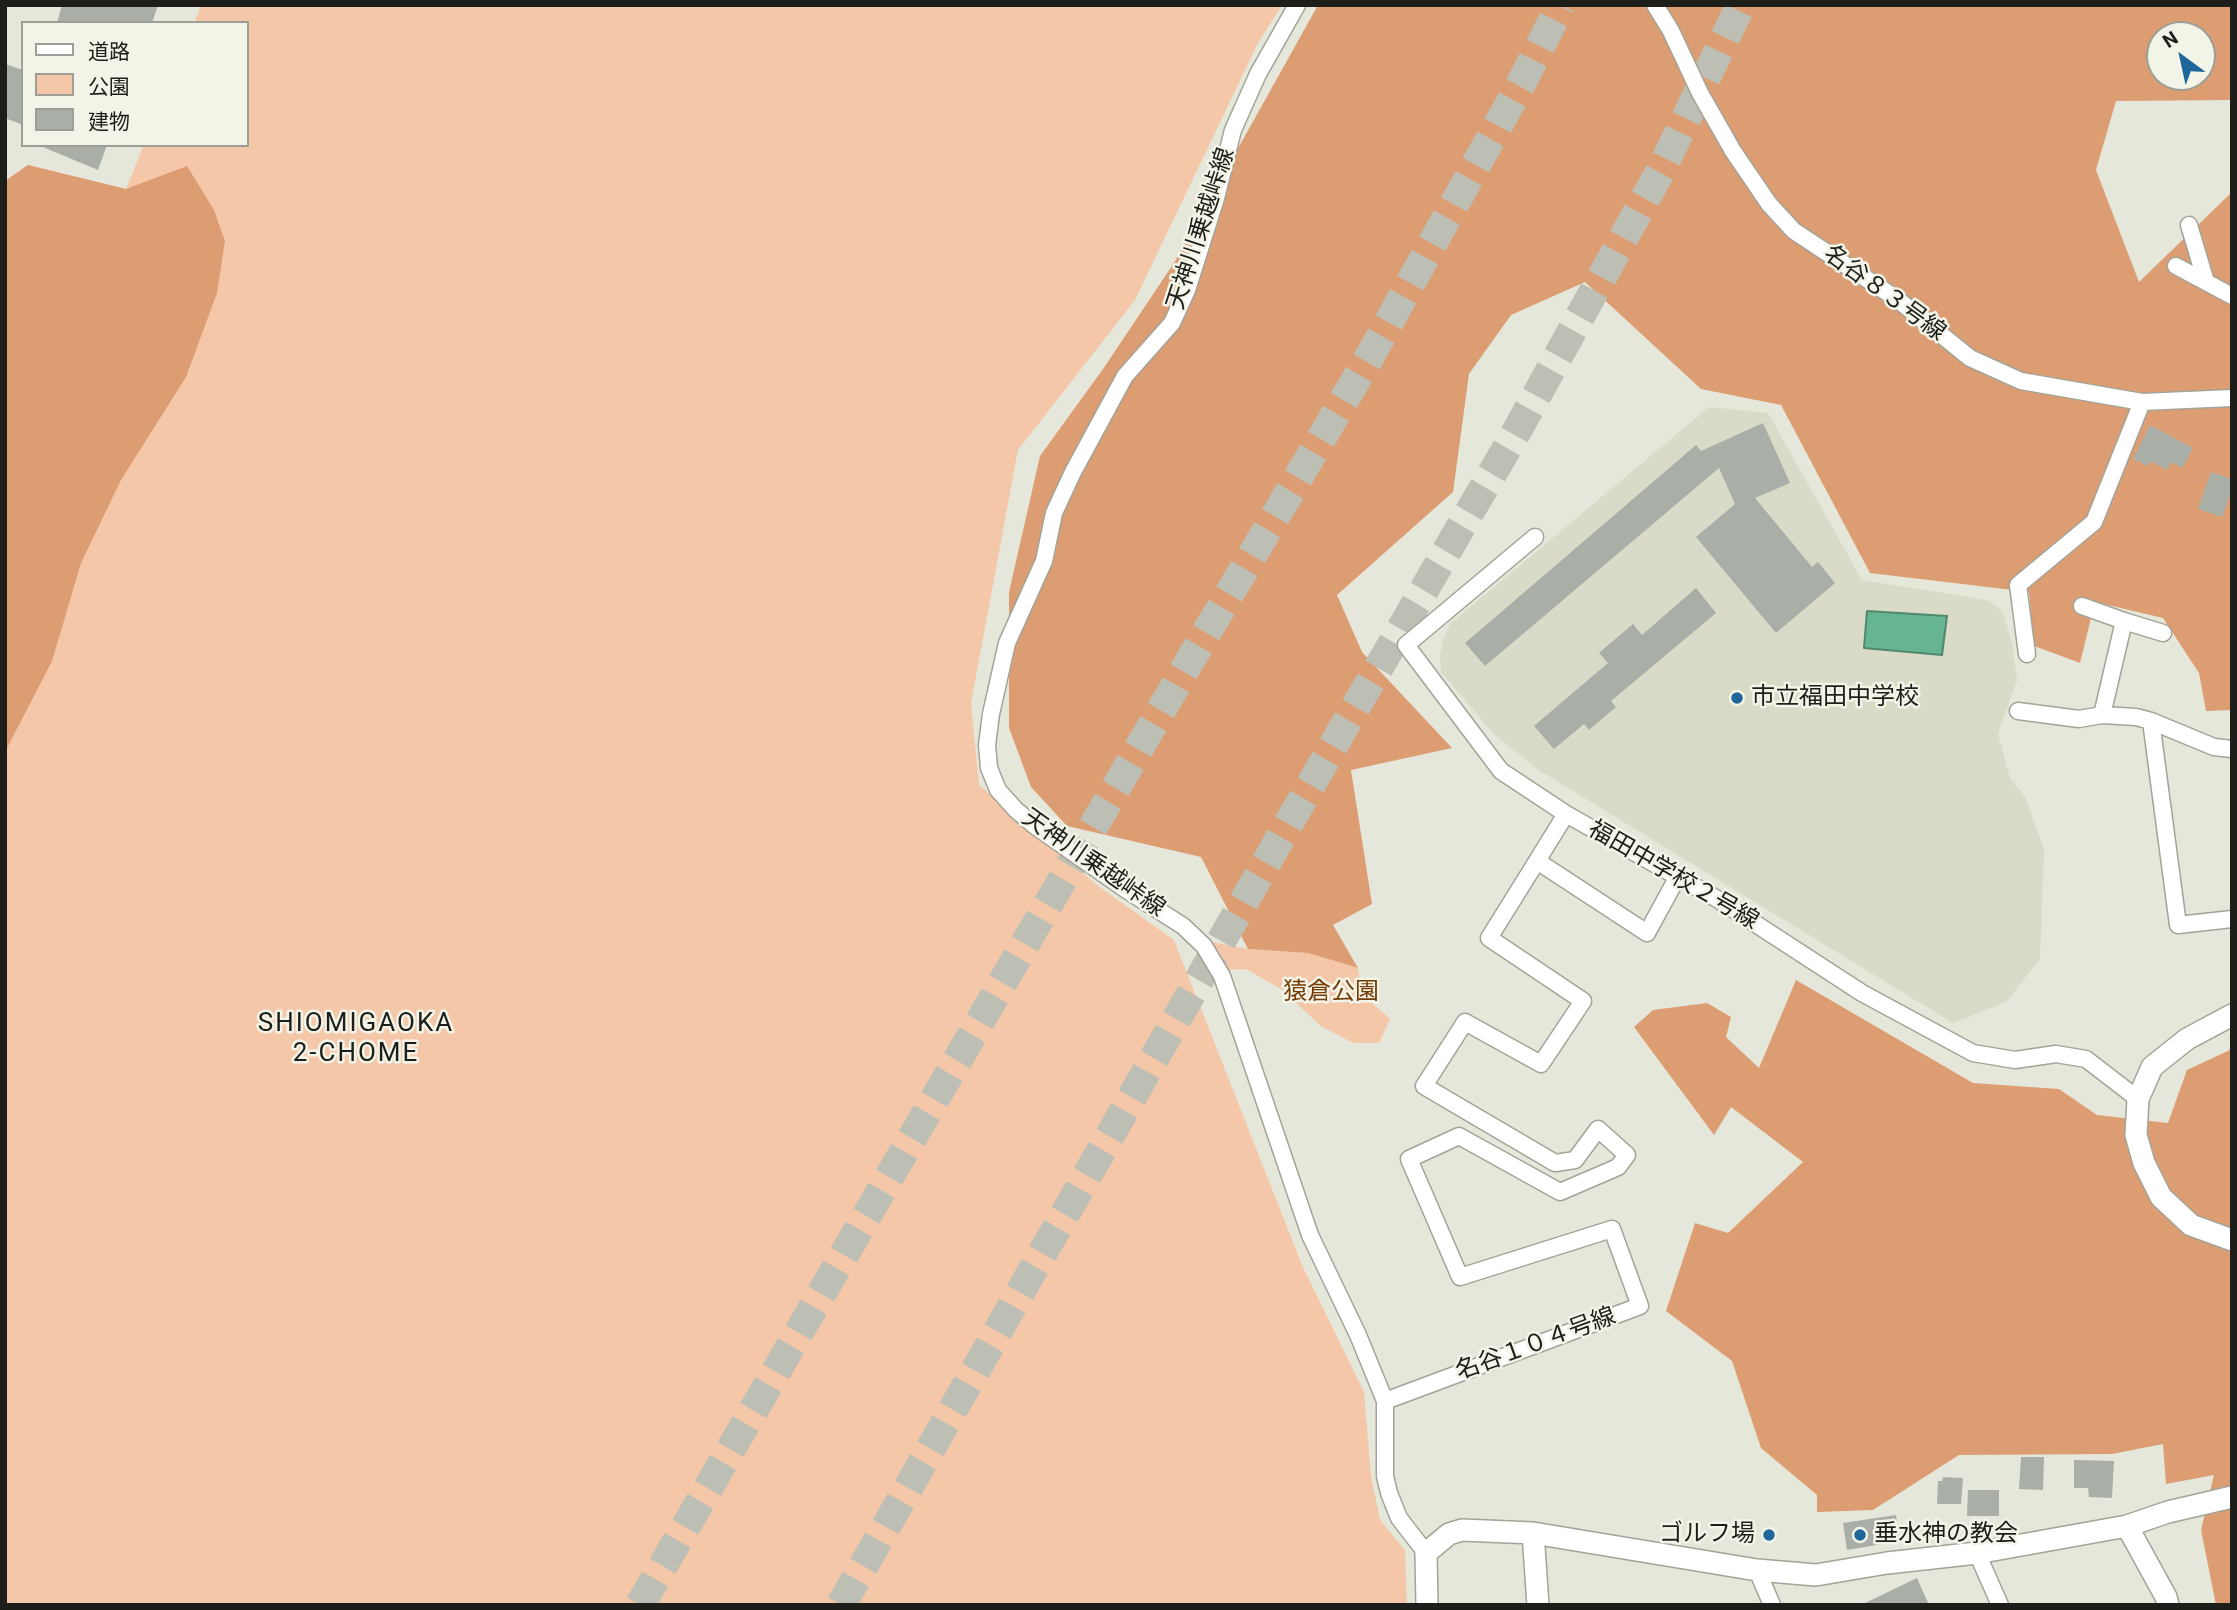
<!DOCTYPE html>
<html>
<head>
<meta charset="utf-8">
<style>
  body { margin:0 }
  #map { position:relative; width:2237px; height:1610px; overflow:hidden; background:#e6e7db; font-family:Roboto,"Noto Sans JP",sans-serif }
  canvas { display:block }
  .frame { position:absolute; inset:0; border:7px solid #1d1e19; pointer-events:none }
  .legend { position:absolute; left:21px; top:21px; width:228px; height:126px; box-sizing:border-box; background:#f3f4e8; border:2px solid #9d9e95; margin:0; padding:9px 12px; list-style:none; font-size:21px; color:#1d1e19 }
  .legend li { display:flex; align-items:center; gap:14px; height:35px }
  .legend b { width:35px; border:2px solid #9d9e95 }
  .north { position:absolute; left:2146px; top:21px; width:70px; height:70px; box-sizing:border-box; background:#f3f4e8; border:2px solid #9d9e95; border-radius:50%; rotate:327deg; font-size:19px; font-weight:700; line-height:28px; text-align:center; color:#1d1e19 }
  .north::after { content:''; display:block; margin:auto; width:24px; height:32px; background:#1f669a; clip-path:polygon(50% 0,100% 100%,50% 72%,0 100%) }
</style>
</head>
<body>
<div id="map">
<canvas width="2237" height="1610"></canvas>
<div class="frame"></div>
<ul class="legend">
<li><b style="height:9px;background:#fff"></b>道路</li>
<li><b style="height:19px;background:#f5c7a9"></b>公園</li>
<li><b style="height:19px;background:#a9afa6"></b>建物</li>
</ul>
<div class="north">N</div>
</div>
<script>
const context = document.querySelector('canvas').getContext('2d');
context.lineJoin = 'round';
function fillPath(path, color) {
  context.fillStyle = color;
  context.fill(path, 'evenodd');
}
function poly(rows) {
  const path = new Path2D();
  for (const r of rows) {
    path.moveTo(r[0], r[1]);
    for (let i = 2; i < r.length; i += 2) path.lineTo(r[i], r[i + 1]);
  }
  return path;
}
function trace(path, color, width, dash) {
  context.strokeStyle = color;
  context.lineWidth = width;
  context.lineCap = dash ? 'butt' : 'round';
  context.setLineDash(dash || []);
  context.stroke(path);
}
function drawText(font, color, halo, rows, align = 'center') {
  context.font = font + ' Roboto,"Noto Sans JP",sans-serif';
  context.lineWidth = 5;
  context.setLineDash([]);
  context.textBaseline = 'middle';
  context.strokeStyle = halo;
  context.fillStyle = color;
  for (const [text, x, y, turn = 0] of rows) {
    context.save();
    context.translate(x, y);
    context.rotate((+turn || 0) * Math.PI / 180);
    context.textAlign = isNaN(turn) ? turn : align;
    if (halo) context.strokeText(text, 0, 0);
    context.fillText(text, 0, 0);
    context.restore();
  }
}
const built = poly([
  [1709,407,1768,413,1862,580,1987,600,2003,612,2012,643,2017,680,1998,734,2010,778,2025,797,2044,849,2040,959,2006,1002,1953,1023,1537,769,1494,734,1441,672,1440,656,1443,640,1450,624]
]);
const green = poly([
  [201,5,1282,5,1257,45,1135,300,1018,450,971,703,979,785,1097,885,1174,940,1302,1265,1364,1392,1371,1476,1380,1520,1405,1550,1407,1605,5,1605,5,181,28,165,126,189,144,145,247,145,247,23,194,23],
  [1207,941,1248,949,1308,953,1358,968,1363,995,1390,1019,1379,1043,1353,1043,1321,1026,1281,989,1246,969,1224,970]
]);
const forest = poly([
  [1318,5,2232,5,2232,100,2116,101,2096,170,2139,282,2232,192,2232,710,2206,711,2199,673,2163,618,2095,602,2080,663,2034,646,2029,592,1870,573,1781,405,1701,389,1585,282,1511,315,1469,374,1453,492,1337,595,1362,652,1452,748,1351,770,1372,904,1333,925,1358,968,1308,953,1248,949,1201,857,1067,826,1031,787,1009,728,1009,592,1040,456,1103,369,1174,263],
  [2160,35,2202,35,2202,77,2160,77],
  [28,165,126,189,187,166,214,210,225,241,217,293,186,377,121,480,81,563,52,661,5,752,5,181],
  [1796,980,1973,1083,2059,1089,2097,1115,2168,1123,2187,1070,2232,1049,2232,1605,2216,1605,2201,1530,2214,1475,2166,1484,2163,1444,2112,1454,1959,1455,1873,1510,1817,1512,1817,1495,1761,1448,1732,1361,1666,1311,1695,1223,1728,1233,1803,1162,1731,1107,1714,1135,1634,1027,1653,1010,1707,1003,1731,1017,1726,1037,1759,1068]
]);
const water = poly([
  [1867,611,1947,616,1942,655,1864,648,1867,611]
]);
const building = poly([
  [62,5,158,5,152,23,57,23],
  [5,64,23,70,23,125,5,118],
  [38,145,107,145,98,170],
  [1763,423,1790,483,1755,498,1812,567,1818,562,1835,583,1776,633,1696,537,1735,504,1719,468,1485,666,1465,643,1696,445,1701,451],
  [2150,425,2193,448,2182,468,2171,462,2167,470,2150,461,2148,466,2133,459],
  [2211,472,2232,479,2232,491,2222,517,2198,509],
  [1696,588,1716,613,1611,701,1616,707,1589,730,1584,724,1554,749,1534,726,1608,663,1599,653,1633,624,1642,635],
  [2021,1457,2044,1457,2043,1490,2019,1489],
  [2074,1460,2114,1461,2112,1498,2089,1497,2088,1488,2074,1488],
  [1943,1477,1963,1478,1961,1504,1937,1504,1938,1481,1942,1481],
  [1968,1490,1999,1490,1999,1516,1967,1516],
  [1896,1515,1899,1538,1888,1540,1889,1543,1847,1550,1843,1523],
  [1917,1578,1929,1605,1861,1605]
]);
const motorwayTunnel = poly([
  [640,1605,1195,652,1370,356,1522,82,1561,5],
  [841,1605,1345,725,1514,436,1661,170,1741,5]
]);
const minor = poly([
  [1297,5,1258,74,1233,130,1216,198,1187,290,1172,323,1125,376,1073,472,1054,513,1044,561,1007,643,991,714,987,745,989,768,998,790,1016,810,1035,826,1125,889,1183,926,1204,946,1222,976,1310,1235,1358,1335,1385,1401,1385,1476,1389,1493,1399,1518,1426,1553],
  [1655,5,1671,31,1700,93,1733,151,1769,204,1794,231,1897,299,1970,358,2021,381,2142,402,2232,398],
  [2189,225,2206,282],
  [2176,266,2232,296],
  [1535,537,1406,645,1501,771,1566,814,1719,900,1862,993,1973,1053,2015,1060,2056,1054,2086,1059,2138,1099],
  [2082,606,2124,621],
  [2027,654,2018,585,2094,522,2142,402],
  [2018,711,2079,719,2102,715,2136,717,2151,721,2214,747,2232,749],
  [2102,715,2124,621,2163,633],
  [2151,721,2178,925,2232,919],
  [1566,814,1537,861,1647,933,1677,878],
  [1385,1401,1640,1306,1612,1229,1460,1277,1409,1159,1459,1136,1560,1192,1618,1167,1627,1155,1598,1129,1575,1160,1555,1163,1424,1086,1465,1022,1541,1064,1583,1001,1489,938,1537,861],
  [1977,1553,2000,1605],
  [1757,1570,1772,1605]
]);
const tertiary = poly([
  [2232,1015,2187,1039,2152,1067,2138,1099,2136,1135,2144,1163,2161,1197,2191,1225,2232,1240],
  [2127,1526,2166,1597,2168,1605],
  [1533,1533,1538,1605],
  [1427,1605,1426,1553,1449,1534,1462,1530,1533,1533,1757,1570,1816,1575,1887,1563,1977,1553,2127,1526,2168,1512,2232,1497]
]);
const markers = [
  [1737,698,7,"#1f669a"],
  [1769,1535,7,"#1f669a"],
  [1860,1535,7,"#1f669a"]
];
const streetNames = [
  ["天神川乗越峠線",1202,229,-72],
  ["名谷８３号線",1884,294,36],
  ["天神川乗越峠線",1093,864,35],
  ["福田中学校２号線",1673,876,30],
  ["名谷１０４号線",1536,1345,-20]
];
const poiNames = [
  ["市立福田中学校",1751,698],
  ["ゴルフ場",1755,1535,"right"],
  ["垂水神の教会",1874,1535]
];
const parkNames = [
  ["猿倉公園",1331,993]
];
const neighbourhoodNames = [
  ["SHIOMIGAOKA",356,1024],
  ["2-CHOME",356,1054]
];
fillPath(built, '#d9dac7');
fillPath(green, '#f5c7a9');
fillPath(forest, '#dd9d73');
fillPath(water, '#66b591');
trace(water, '#50886d', 2);
fillPath(building, '#a9afa6');
trace(motorwayTunnel, '#bebfb4', 30, [30, 15]);
trace(minor, '#a3a398', 19);
trace(tertiary, '#a3a398', 24);
trace(minor, '#fff', 16);
trace(tertiary, '#fff', 21);
for (const [x, y, r, color] of markers) {
  const dot = new Path2D();
  dot.arc(x, y, r, 0, 2 * Math.PI);
  context.fillStyle = color;
  context.fill(dot);
  trace(dot, '#f3f4e8', 2.5);
}
drawText('24px', '#1d1e19', '#f3f4e8', streetNames);
drawText('24px', '#1d1e19', '#f3f4e8', poiNames, 'left');
drawText('24px', '#753b07', '#f3f4e8', parkNames);
context.letterSpacing = '2px';
drawText('26px', '#1d1e19', '#f3f4e8', neighbourhoodNames);
context.letterSpacing = '0px';
</script>
</body>
</html>
